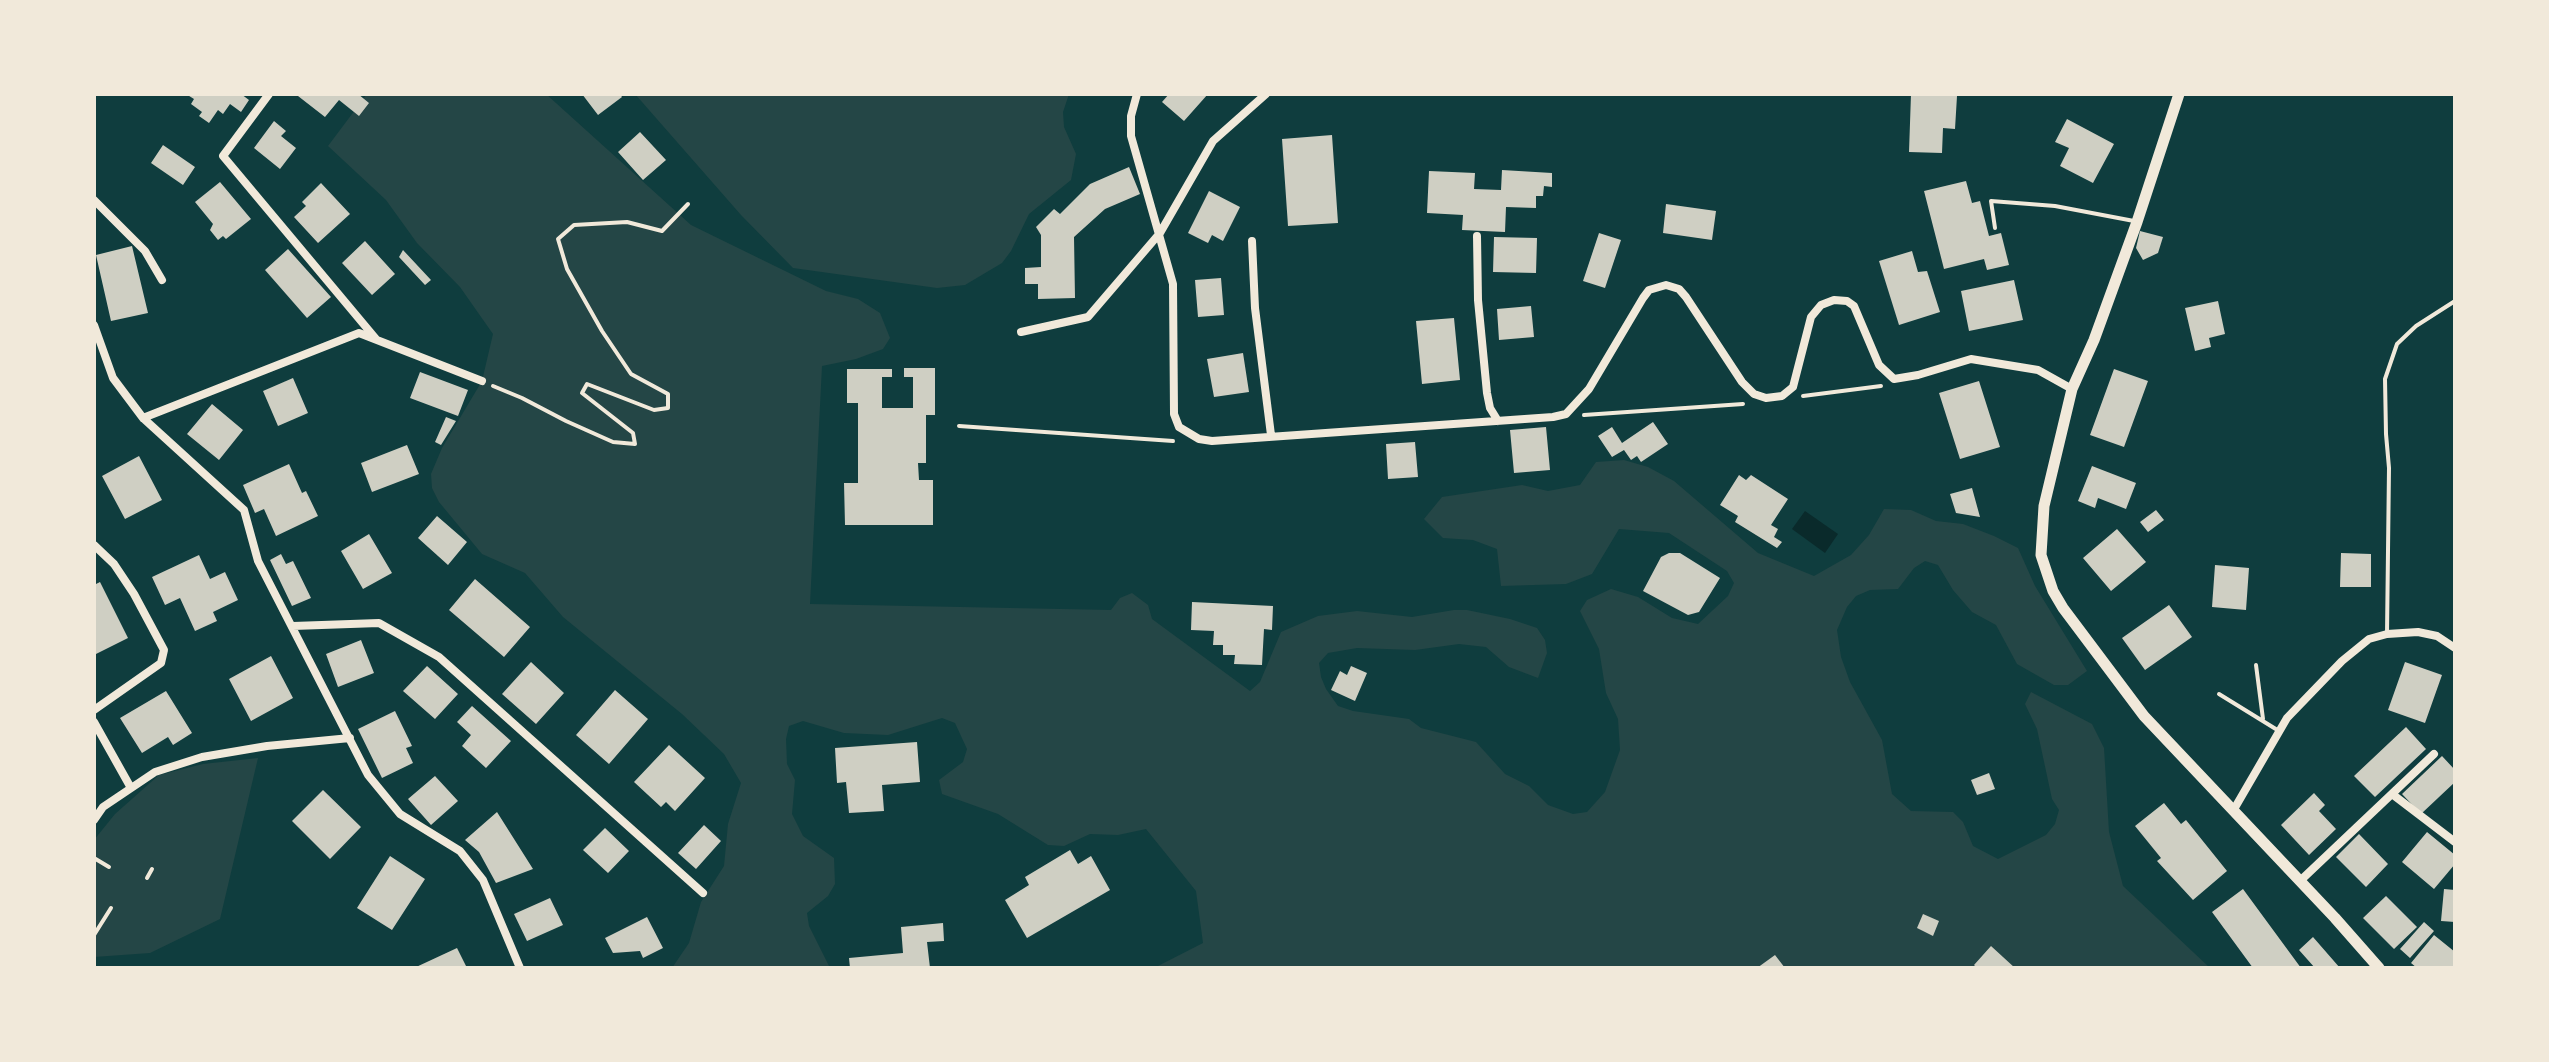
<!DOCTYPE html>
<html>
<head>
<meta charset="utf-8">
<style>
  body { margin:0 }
  #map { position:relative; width:2549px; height:1062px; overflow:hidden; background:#0f3d3e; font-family:Helvetica,sans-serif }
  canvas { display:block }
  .frame { position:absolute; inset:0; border:96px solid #f1e9da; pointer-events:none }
</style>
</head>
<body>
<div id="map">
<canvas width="2549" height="1062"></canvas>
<div class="frame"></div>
</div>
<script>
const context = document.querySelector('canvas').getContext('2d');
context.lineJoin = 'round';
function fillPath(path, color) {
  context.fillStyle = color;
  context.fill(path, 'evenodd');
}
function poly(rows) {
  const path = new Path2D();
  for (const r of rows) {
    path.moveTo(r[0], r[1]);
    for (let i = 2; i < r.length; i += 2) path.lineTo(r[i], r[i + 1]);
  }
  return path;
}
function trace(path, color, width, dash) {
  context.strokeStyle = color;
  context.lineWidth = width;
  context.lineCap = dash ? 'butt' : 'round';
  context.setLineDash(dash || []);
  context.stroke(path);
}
const green = poly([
  [367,94,546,94,691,225,826,291,858,299,880,313,890,338,883,349,856,359,822,366,810,604,1111,610,1120,598,1132,593,1148,605,1152,619,1250,691,1260,682,1281,632,1318,616,1357,611,1412,617,1454,610,1467,610,1510,619,1537,628,1545,640,1547,653,1538,678,1509,667,1486,647,1459,644,1415,650,1357,648,1328,653,1319,663,1321,677,1326,689,1338,706,1353,711,1409,719,1421,728,1476,742,1505,774,1529,786,1548,805,1573,814,1587,812,1605,792,1620,750,1618,719,1606,693,1599,649,1580,611,1587,600,1611,589,1638,597,1672,618,1698,624,1728,596,1734,583,1727,571,1669,533,1619,529,1592,574,1566,584,1501,586,1497,549,1473,540,1443,538,1424,519,1442,497,1522,485,1548,491,1580,485,1596,462,1624,460,1648,467,1674,481,1758,553,1814,576,1851,555,1869,535,1884,509,1911,510,1936,521,1963,524,1994,536,2018,548,2035,586,2087,671,2068,685,2054,685,2017,664,1996,625,1972,612,1953,590,1938,565,1925,561,1914,568,1898,589,1870,590,1856,596,1847,607,1837,630,1841,657,1850,682,1882,740,1892,794,1911,811,1953,812,1963,822,1973,846,1998,859,2046,835,2055,824,2059,810,2052,799,2037,729,2025,704,2031,692,2092,724,2104,748,2109,832,2123,886,2210,968,1154,968,1203,943,1196,891,1146,829,1118,835,1090,834,1064,846,1048,845,998,814,942,794,939,780,963,762,967,749,955,723,942,718,888,735,844,733,803,721,789,726,786,739,787,764,795,780,792,814,803,836,834,858,835,884,828,896,807,913,809,926,830,968,672,968,689,943,701,902,724,866,728,824,741,783,724,754,682,714,563,617,525,573,482,554,439,502,432,488,431,474,442,448,482,381,493,334,460,287,417,243,386,200,328,146],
  [635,94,1069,94,1063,112,1064,127,1076,154,1071,180,1029,214,1011,251,1002,263,965,285,937,288,793,268,741,215],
  [258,758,220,919,150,953,94,957,94,840,115,814,159,775,203,764]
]);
const water = poly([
  [1805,511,1838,534,1825,553,1792,529]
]);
const building = poly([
  [186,94,241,94,249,100,241,112,230,104,223,114,218,110,209,123,199,116,202,112,191,104,194,99],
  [300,94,358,94,369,103,359,116,339,100,325,117,298,96],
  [582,94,620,94,622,97,598,115],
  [1169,94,1208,94,1184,121,1162,102],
  [1911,94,1957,96,1955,129,1943,128,1942,153,1909,152],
  [2067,119,2114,144,2093,183,2060,166,2069,148,2055,142],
  [274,121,286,131,281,136,296,148,280,169,254,148],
  [640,132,666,160,643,180,618,152],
  [1332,135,1338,223,1288,226,1282,139],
  [163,145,195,167,183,185,151,163],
  [1129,167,1140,194,1105,209,1074,237,1075,298,1038,299,1038,284,1025,284,1025,268,1041,267,1041,235,1036,227,1054,209,1060,214,1090,184],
  [1502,170,1552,173,1552,187,1544,186,1543,196,1536,196,1536,208,1506,207,1505,232,1462,230,1463,215,1427,213,1429,171,1475,173,1474,189,1501,190],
  [1966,181,1972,203,1980,201,1989,236,2001,233,2009,265,1987,270,1984,259,1944,269,1924,191],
  [220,182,251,219,226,239,223,236,218,240,210,230,213,224,195,202],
  [321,183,350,214,318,243,294,217,306,206,302,202],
  [1209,191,1240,207,1223,241,1212,235,1208,243,1188,233],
  [1666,204,1716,211,1712,240,1663,233],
  [2140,231,2163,237,2158,253,2143,260,2136,248],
  [1599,233,1621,240,1605,288,1583,281],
  [1494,237,1537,238,1536,273,1493,272],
  [365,241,395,274,372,295,342,263],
  [132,246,148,313,111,321,96,255],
  [288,249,331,297,307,318,265,270],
  [403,250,431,280,425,285,399,257],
  [1912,251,1918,272,1927,271,1940,312,1899,325,1879,261],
  [1221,278,1224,315,1198,317,1195,280],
  [2014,280,2023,320,1969,331,1961,291],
  [2218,301,2225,334,2209,338,2211,347,2195,351,2185,308],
  [1531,306,1534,337,1499,340,1497,309],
  [1454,318,1460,380,1422,384,1416,321],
  [1243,353,1249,392,1214,397,1207,359],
  [904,368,935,368,935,415,926,415,926,463,918,463,919,480,933,480,933,525,845,525,844,483,858,483,858,403,847,403,847,369,892,369,892,377,882,377,882,408,913,408,913,377,904,377],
  [2114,369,2148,381,2124,447,2090,435],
  [420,372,468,390,458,416,410,398],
  [293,378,308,413,278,426,263,391],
  [1979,381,2000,447,1960,459,1939,393],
  [212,404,243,430,219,460,187,434],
  [446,417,456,421,441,445,435,442],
  [1653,422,1668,444,1641,462,1637,456,1631,460,1624,450,1612,457,1598,436,1612,427,1622,443],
  [1546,427,1550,470,1514,473,1510,430],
  [1415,442,1418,477,1388,479,1386,444],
  [407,445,419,474,372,492,361,463],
  [139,456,162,500,125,519,102,476],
  [289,464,302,493,306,491,318,516,276,536,264,509,255,513,243,485],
  [2092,466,2136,483,2126,509,2098,498,2095,508,2078,501],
  [1739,475,1746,480,1751,475,1788,499,1771,525,1778,529,1774,537,1782,542,1777,548,1735,522,1738,516,1720,505],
  [1972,488,1980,517,1956,513,1950,494],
  [2156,510,2164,520,2148,532,2140,522],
  [437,516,467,542,448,565,418,538],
  [2117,529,2146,562,2111,591,2083,558],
  [369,534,392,573,363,589,341,551],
  [1669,553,1680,553,1720,578,1699,612,1688,615,1643,591,1661,557],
  [2341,553,2371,554,2371,587,2340,587],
  [281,554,286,564,293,561,311,598,292,606,270,560],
  [199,555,210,579,225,572,238,600,213,612,217,621,195,631,180,598,165,605,152,577],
  [2215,565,2249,568,2246,610,2212,607],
  [475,579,530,627,504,657,449,610],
  [100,582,128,638,94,655,94,585],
  [1192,602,1273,606,1272,630,1264,629,1262,665,1234,664,1235,655,1223,655,1223,645,1213,645,1214,631,1191,630],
  [2169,605,2192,637,2145,670,2122,638],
  [361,640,374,673,338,687,326,654],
  [271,656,293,698,251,721,229,679],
  [531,662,564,693,536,724,502,694],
  [2405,662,2442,675,2425,723,2388,710],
  [427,666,458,694,435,719,403,691],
  [1351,666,1367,673,1355,701,1331,690,1340,671,1347,675],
  [615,690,648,719,609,764,576,735],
  [166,691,192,733,173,745,168,737,142,753,120,718],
  [472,706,511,741,486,768,462,746,471,735,457,722],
  [395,711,412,746,406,748,413,763,382,778,358,729],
  [2406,727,2426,749,2375,797,2354,776],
  [917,742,920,782,882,785,884,811,849,813,846,782,837,783,835,748],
  [669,745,705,778,675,811,666,802,661,807,634,782],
  [2442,756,2455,770,2455,782,2421,814,2402,794],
  [1989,773,1995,789,1977,795,1971,780],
  [435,776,458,801,431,825,408,799],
  [323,790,361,827,330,859,292,821],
  [2314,793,2325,805,2319,811,2336,829,2309,855,2281,825],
  [2164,803,2181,824,2186,820,2227,871,2193,900,2157,861,2161,858,2135,826],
  [497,812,533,869,496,883,479,852,465,840],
  [704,825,721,841,696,869,678,853],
  [605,828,629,851,608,873,583,850],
  [2427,832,2455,855,2455,864,2434,889,2402,862],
  [2359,834,2388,864,2366,887,2336,857],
  [1070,850,1078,864,1091,856,1110,890,1027,938,1005,900,1029,885,1025,877],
  [390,856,425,879,392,930,357,908],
  [2243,889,2301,968,2253,968,2212,912],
  [2444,889,2455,890,2455,922,2441,921],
  [2386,896,2417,927,2394,949,2363,918],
  [550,898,563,925,527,941,514,914],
  [1923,914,1939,921,1933,936,1917,928],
  [647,917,663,948,643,958,640,951,613,953,605,938],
  [2424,922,2434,931,2410,958,2400,949],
  [943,923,944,941,927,942,930,968,850,968,849,958,903,953,901,927],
  [2434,935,2455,952,2455,968,2417,968,2411,963],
  [2313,937,2340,968,2315,968,2299,950],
  [1991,946,2015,968,1977,968,1974,965],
  [457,948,467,968,414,968],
  [1775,955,1785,968,1757,968]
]);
const path = poly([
  [493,386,522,398,566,421,613,442,635,444,633,433,582,393,587,384,654,410,668,408,668,394,631,374,602,331,567,269,558,239,574,225,627,222,662,231,688,204],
  [1803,396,1881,386],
  [1584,415,1743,404],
  [959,426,1173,441],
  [94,858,109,867],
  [147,878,152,869],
  [94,935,111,908]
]);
const service = poly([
  [1995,228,1991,201,2055,206,2134,221],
  [2387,634,2389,468,2386,434,2385,379,2397,344,2416,326,2455,301],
  [2256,665,2263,719],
  [2219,694,2279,731]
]);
const minor = poly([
  [269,94,223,156,376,339],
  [1137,94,1131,116,1131,136,1173,284,1174,414,1179,427,1199,439,1212,441,1553,417,1566,414,1589,389,1643,298,1649,290,1666,285,1679,289,1686,297,1742,382,1754,394,1766,398,1782,396,1793,387,1811,317,1821,305,1834,300,1847,301,1854,306,1879,365,1894,379,1918,375,1971,359,2038,370,2072,389],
  [94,200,145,251,162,280],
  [1477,236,1478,300,1487,393,1490,408,1498,421],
  [1252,241,1255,308,1271,435],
  [94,325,113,378,143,418,244,510,258,561,368,775,400,814,460,851,483,880,520,968],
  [1021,332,1088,317,1160,233,1213,141,1266,94],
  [143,418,359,333,482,381],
  [94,545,114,564,134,594,164,650,161,663,94,710],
  [293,626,379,623,439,657,703,893],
  [94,722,131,788],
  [2392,794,2455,842],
  [2233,811,2287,718,2342,661,2369,639,2387,634,2418,632,2437,636,2455,648],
  [94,820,103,807,155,772,202,757,267,746,350,738],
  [2300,881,2434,754]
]);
const tertiary = poly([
  [2179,94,2137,222,2094,340,2072,389,2044,506,2041,555,2053,591,2063,608,2144,716,2335,918,2379,968]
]);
fillPath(green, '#244646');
fillPath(water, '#0a2a2b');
fillPath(building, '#cfcfc3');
trace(path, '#f1e9da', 4);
trace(service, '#f1e9da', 4);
trace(minor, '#f1e9da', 8);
trace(tertiary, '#f1e9da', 11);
</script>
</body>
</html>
